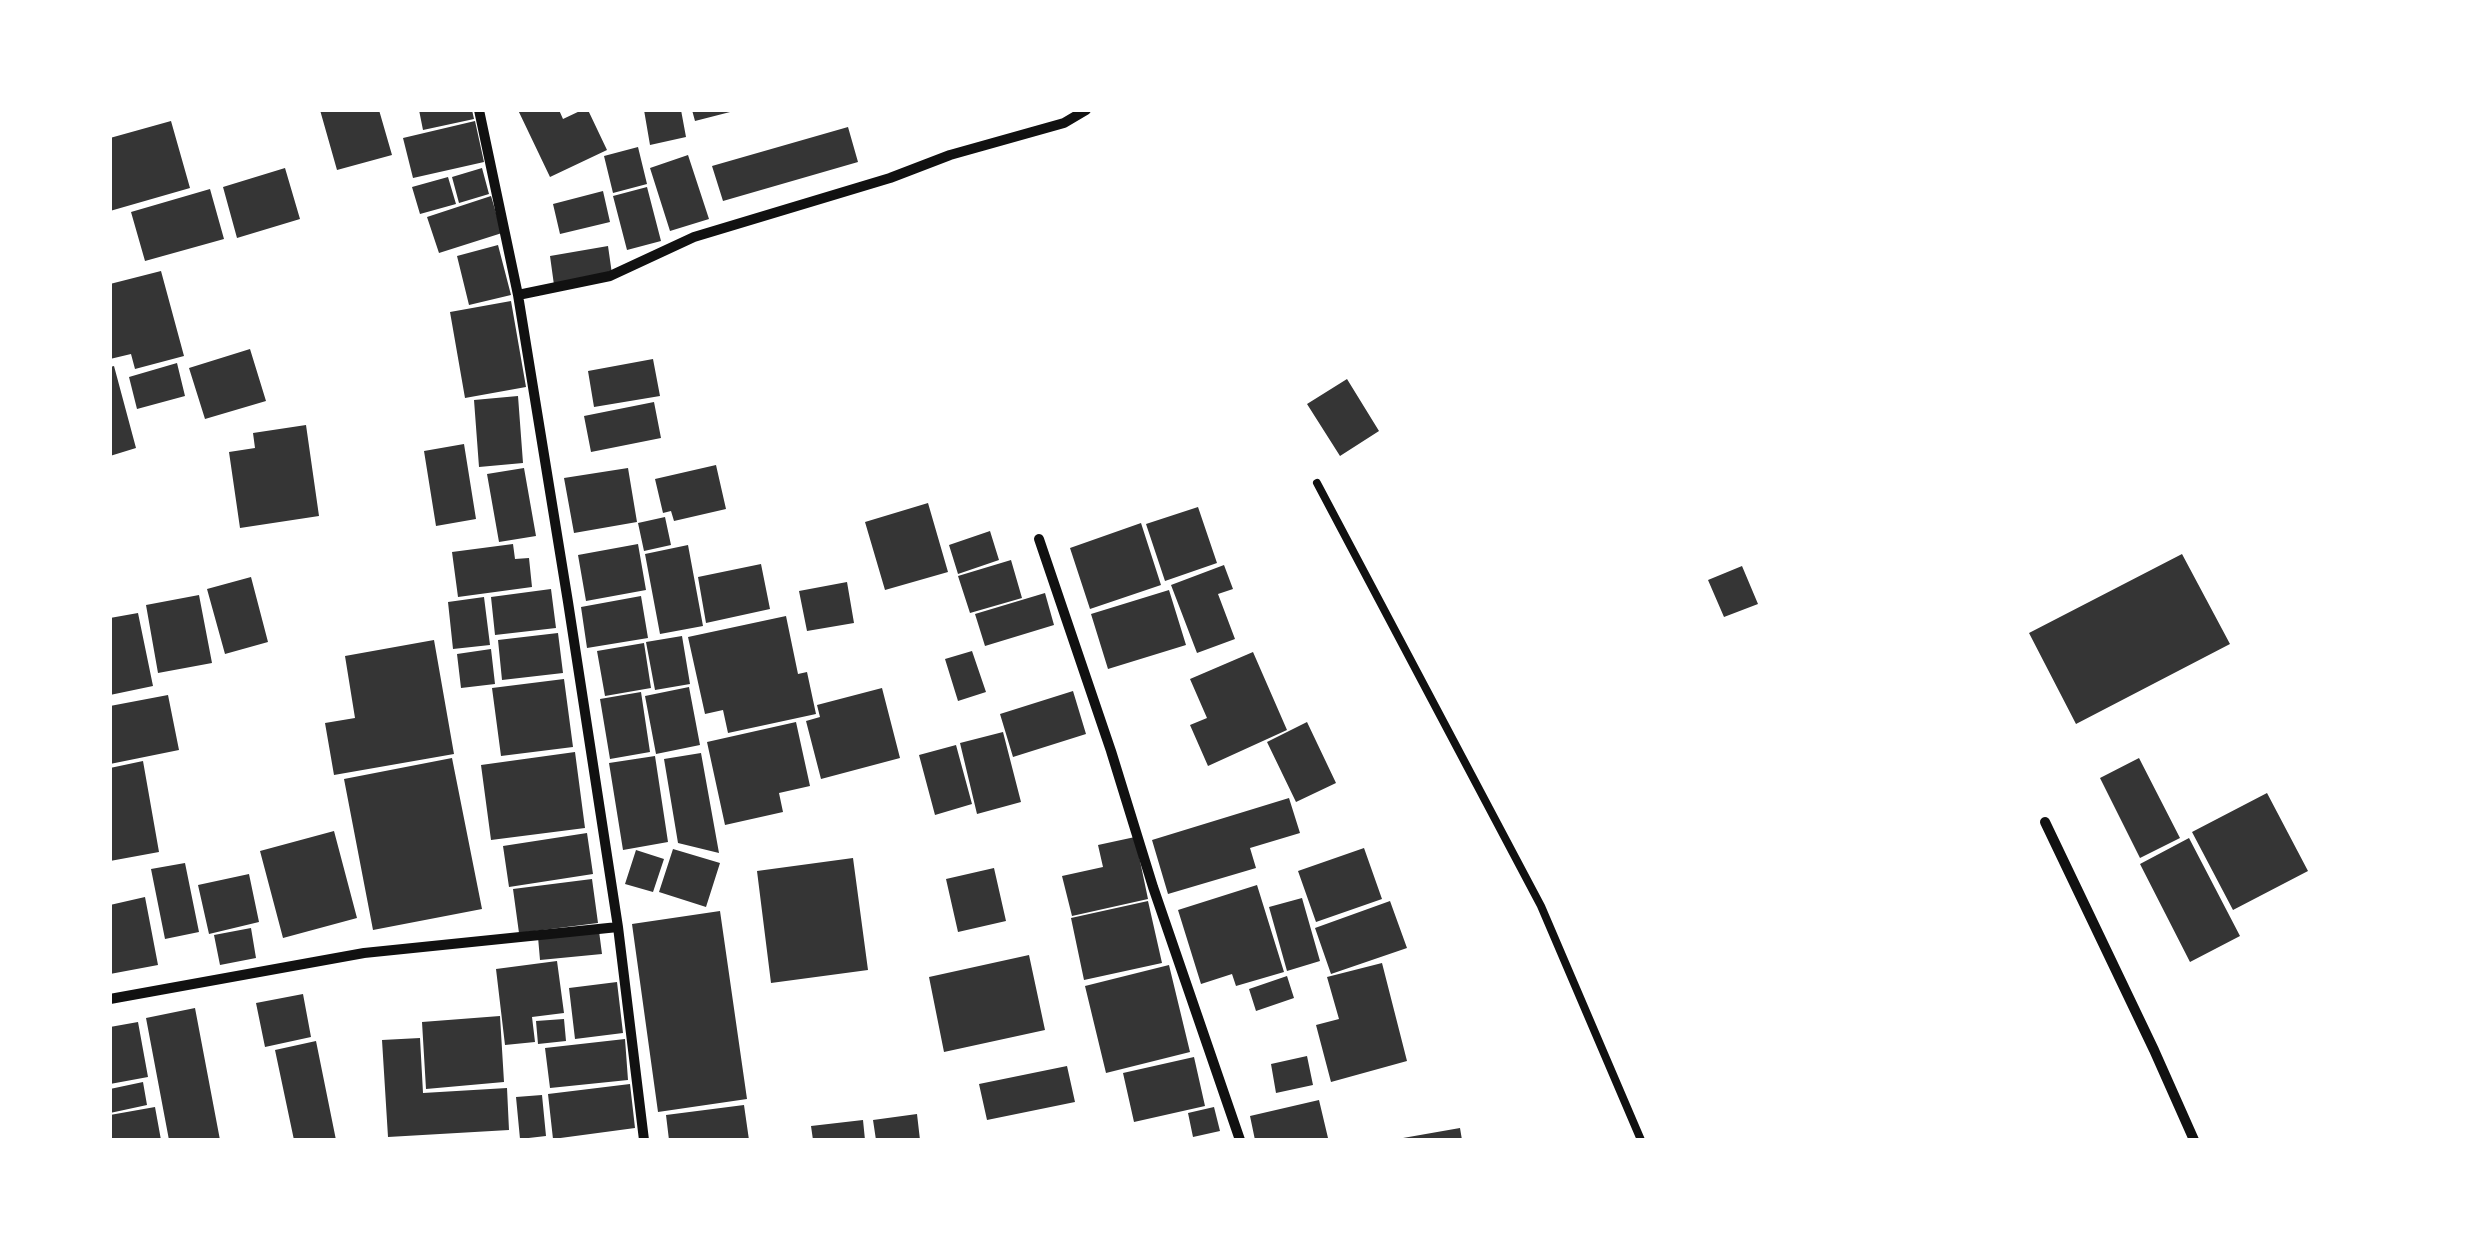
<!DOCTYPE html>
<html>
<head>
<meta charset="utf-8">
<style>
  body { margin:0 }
  #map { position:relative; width:2482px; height:1250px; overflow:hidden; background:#fff; font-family:Roboto,sans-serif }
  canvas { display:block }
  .frame { position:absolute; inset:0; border:112px solid #fff; pointer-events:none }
</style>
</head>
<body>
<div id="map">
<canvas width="2482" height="1250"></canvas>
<div class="frame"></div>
</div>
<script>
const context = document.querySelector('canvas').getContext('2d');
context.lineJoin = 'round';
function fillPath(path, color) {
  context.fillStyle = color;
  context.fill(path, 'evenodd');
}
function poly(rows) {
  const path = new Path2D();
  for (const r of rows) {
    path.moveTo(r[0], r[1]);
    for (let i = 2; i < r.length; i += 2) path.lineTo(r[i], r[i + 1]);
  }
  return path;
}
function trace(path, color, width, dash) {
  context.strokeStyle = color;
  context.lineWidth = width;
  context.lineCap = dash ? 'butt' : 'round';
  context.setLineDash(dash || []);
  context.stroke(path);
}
const building = poly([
  [320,110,379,110,392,155,337,170],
  [419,110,472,110,474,119,423,130],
  [518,110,559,110,563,119,582,110,588,110,607,150,550,177],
  [644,110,681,110,686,137,650,145],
  [692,110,734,110,734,111,695,121],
  [171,121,190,188,110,211,110,138],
  [475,121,484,162,413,178,403,138],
  [848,127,858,162,723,201,712,166],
  [638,147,647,184,613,193,604,156],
  [688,155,709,219,670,231,650,168],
  [285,168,300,219,237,238,223,187],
  [482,168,489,194,459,203,452,177],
  [448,177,456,204,420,214,412,187],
  [647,187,661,241,627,250,613,196],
  [210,189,224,239,145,261,131,212],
  [603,191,610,222,560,234,553,204],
  [491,196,502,233,439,253,427,217],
  [498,245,511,295,469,305,457,256],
  [608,246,612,274,554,285,550,256],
  [161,271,184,356,135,369,131,354,110,359,110,284],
  [511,301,526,387,465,398,450,312],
  [250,349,266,401,205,419,189,368],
  [653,359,660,396,594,407,588,371],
  [177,363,185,396,137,409,129,377],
  [114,366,136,448,110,456,110,367],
  [1347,379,1379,431,1340,456,1307,404],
  [518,396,523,463,479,467,474,400],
  [654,402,661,438,591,452,584,416],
  [306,425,319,516,240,528,229,452,255,448,253,433],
  [464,444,476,519,436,526,424,451],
  [716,465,726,509,674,521,671,511,663,513,655,479],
  [524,468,536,536,499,542,487,474],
  [628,468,637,522,574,533,564,478],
  [928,503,948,572,885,590,865,522],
  [1198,507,1217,563,1165,581,1146,524],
  [665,517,671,545,644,551,638,523],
  [1141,523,1161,585,1090,609,1070,548],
  [990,531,999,560,958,574,949,545],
  [513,544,515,559,529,558,532,587,458,597,452,552],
  [638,544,646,590,586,601,578,555],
  [688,545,703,626,660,634,645,554],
  [2182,554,2230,644,2076,724,2029,633],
  [1011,560,1022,598,970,613,958,576],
  [761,564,770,609,706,623,698,577],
  [1224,565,1233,589,1218,594,1235,639,1197,653,1171,585],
  [1742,566,1758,604,1724,617,1708,580],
  [251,577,268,642,225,654,207,589],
  [847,582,854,623,807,631,799,591],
  [551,589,556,628,495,635,491,597],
  [1169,590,1186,645,1108,669,1091,614],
  [1045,593,1054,625,985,646,975,614],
  [199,595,212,663,158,673,146,605],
  [641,596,648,638,587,648,581,607],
  [484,597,490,645,453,649,448,602],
  [138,613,153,686,110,695,110,618],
  [786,616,798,674,807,672,816,714,728,733,723,710,705,714,688,637],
  [558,633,563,673,502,680,498,640],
  [682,636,690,684,655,690,646,642],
  [434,640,454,754,334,775,325,723,355,718,345,656],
  [644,643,651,688,605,696,597,651],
  [491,649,495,684,461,688,457,654],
  [972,651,986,692,958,701,945,659],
  [1253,652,1287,730,1208,766,1190,725,1207,718,1190,679],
  [564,679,573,747,501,756,492,688],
  [689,687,700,745,656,754,645,696],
  [882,688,900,758,821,779,806,721,820,717,817,705],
  [1073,691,1086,734,1013,757,1000,714],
  [641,692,650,752,610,759,600,699],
  [168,695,179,750,110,764,110,706],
  [796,722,810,786,779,793,783,812,725,825,707,742],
  [1307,722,1336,783,1296,802,1267,742],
  [1003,732,1021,802,977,814,960,743],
  [956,745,972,804,935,815,919,755],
  [575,752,585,828,491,840,481,765],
  [701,753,719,853,678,843,664,759],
  [655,756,668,842,623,850,609,763],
  [452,758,482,909,373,930,344,779],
  [2139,758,2180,838,2140,858,2100,778],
  [143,761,159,852,110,861,110,768],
  [2267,793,2308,871,2233,910,2192,832],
  [1289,798,1300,833,1250,848,1256,868,1168,894,1152,840],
  [334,831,357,918,283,938,260,851],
  [587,833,593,874,509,887,503,846],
  [1135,837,1148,899,1072,916,1062,876,1103,867,1098,845],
  [2189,838,2240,936,2190,962,2140,864],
  [1364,848,1382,899,1316,922,1298,871],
  [673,849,720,863,706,907,659,892],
  [636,850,664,859,653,892,625,884],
  [853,858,868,970,771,983,757,871],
  [185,863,199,932,165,939,151,869],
  [994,868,1006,921,958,932,946,879],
  [249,874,259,922,209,934,198,885],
  [592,879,598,923,519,933,513,889],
  [1257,885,1284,972,1236,986,1232,974,1201,984,1178,910],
  [145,897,158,965,110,974,110,905],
  [1302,898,1320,961,1287,971,1269,907],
  [1148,901,1162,963,1084,980,1071,918],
  [1390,901,1407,948,1331,974,1315,928],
  [720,911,747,1099,658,1112,632,924],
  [251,928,256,958,220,965,214,935],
  [599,931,602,954,540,960,538,937],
  [1029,955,1045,1030,944,1052,929,977],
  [557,961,564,1013,532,1017,535,1042,505,1045,496,969],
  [1382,963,1407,1061,1331,1082,1316,1025,1339,1019,1327,977],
  [1169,965,1190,1052,1106,1073,1085,986],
  [1287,976,1294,998,1256,1011,1249,989],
  [617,982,623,1033,575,1039,569,988],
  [303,994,311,1037,265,1047,256,1003],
  [195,1008,220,1140,169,1140,146,1018],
  [500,1016,504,1082,426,1089,422,1022],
  [564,1019,566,1041,538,1044,536,1021],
  [138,1022,148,1077,110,1084,110,1027],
  [420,1038,423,1093,507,1088,509,1130,388,1137,382,1040],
  [625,1039,628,1080,550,1088,545,1048],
  [316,1041,336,1140,294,1140,275,1050],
  [1307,1056,1313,1085,1276,1093,1271,1064],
  [1194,1057,1205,1106,1134,1122,1123,1073],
  [1067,1066,1075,1102,987,1120,979,1084],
  [143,1082,147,1105,110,1113,110,1089],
  [630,1084,635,1128,553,1139,548,1094],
  [542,1095,546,1136,520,1139,516,1097],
  [1319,1100,1328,1138,1319,1140,1255,1140,1250,1116],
  [744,1105,749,1140,669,1140,666,1115],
  [155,1107,161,1140,110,1140,110,1115],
  [1214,1107,1220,1131,1193,1137,1188,1113],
  [917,1114,920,1140,876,1140,873,1120],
  [863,1120,865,1140,813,1140,811,1126],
  [1460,1128,1462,1140,1403,1140,1403,1138]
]);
const service = poly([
  [1317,483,1541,906,1641,1140]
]);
const minor = poly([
  [479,110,518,295,568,602,618,927,644,1140],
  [518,295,610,276,694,237,890,178,950,155,1064,123,1086,110],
  [1039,539,1111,751,1153,887,1240,1140],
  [2045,822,2154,1050,2194,1140],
  [110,999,364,953,618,927]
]);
fillPath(building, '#353535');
trace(service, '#111', 8);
trace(minor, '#111', 10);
</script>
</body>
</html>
